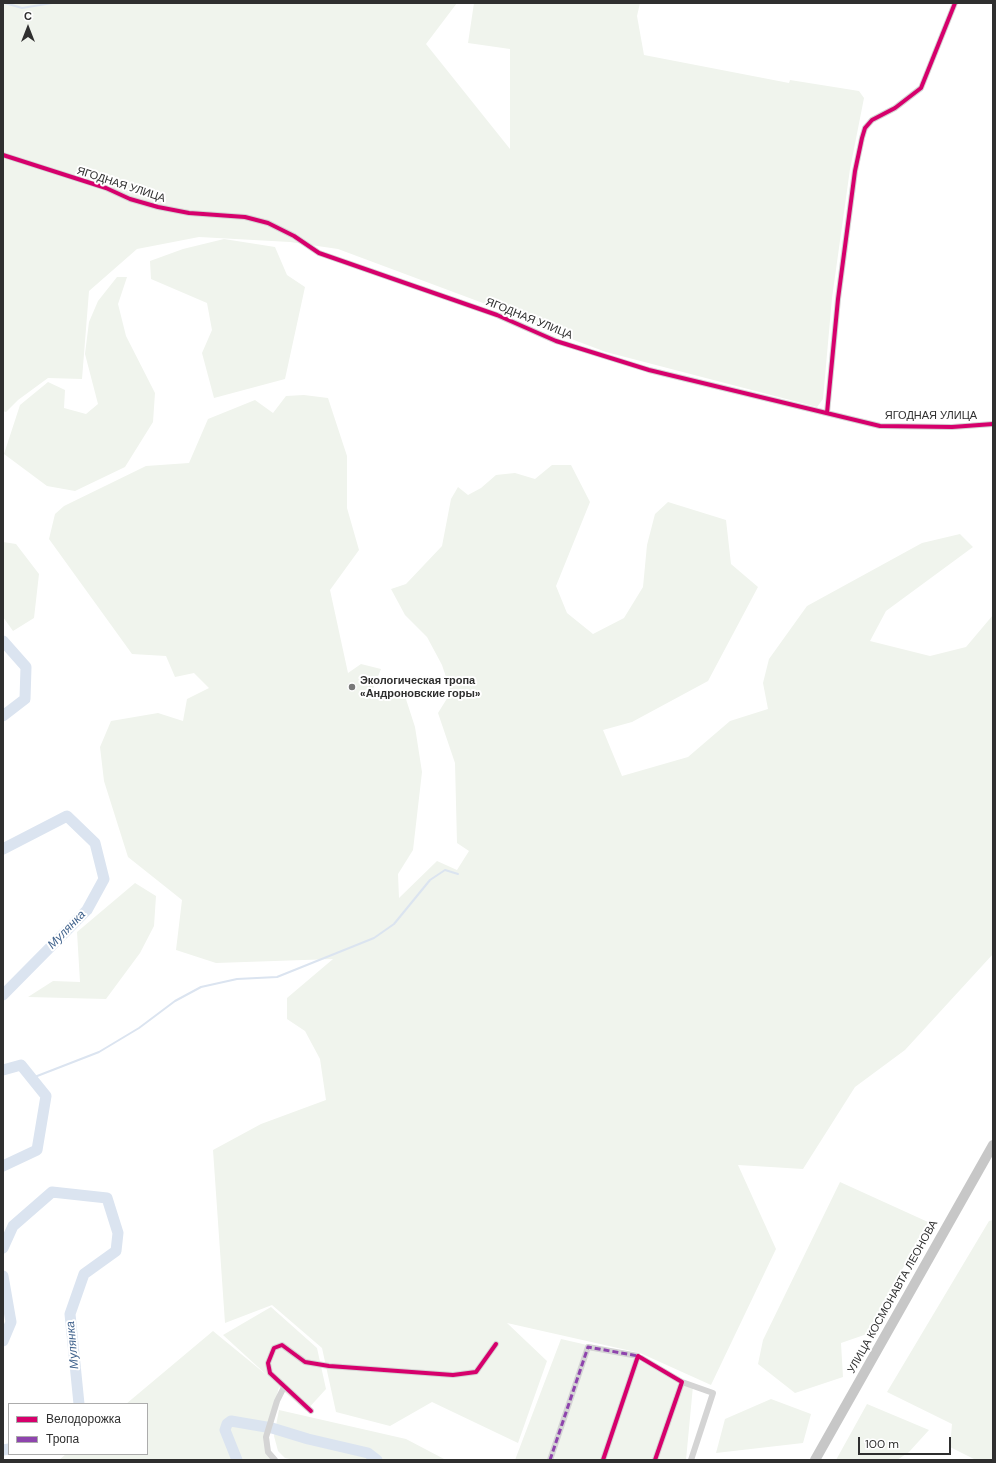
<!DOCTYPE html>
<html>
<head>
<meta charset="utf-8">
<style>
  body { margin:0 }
  #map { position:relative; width:996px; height:1463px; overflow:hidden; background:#fff; font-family:"DM Sans",sans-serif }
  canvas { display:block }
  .frame { position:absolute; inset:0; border:4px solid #2f2f2f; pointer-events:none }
  .legend { position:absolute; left:8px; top:1403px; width:140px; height:52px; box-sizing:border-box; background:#fff; border:1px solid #acacac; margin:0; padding:5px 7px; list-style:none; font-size:12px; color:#2f2f2f }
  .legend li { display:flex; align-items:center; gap:8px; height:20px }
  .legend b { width:20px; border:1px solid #acacac }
  .north { position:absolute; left:8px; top:8px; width:40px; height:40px; -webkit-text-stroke:3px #fff; paint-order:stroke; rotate:0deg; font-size:11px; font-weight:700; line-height:16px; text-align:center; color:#2f2f2f }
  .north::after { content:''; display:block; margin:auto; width:14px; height:18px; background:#2f2f2f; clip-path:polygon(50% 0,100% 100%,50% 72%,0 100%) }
  .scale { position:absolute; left:858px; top:1437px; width:93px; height:18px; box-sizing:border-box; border:2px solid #2f2f2f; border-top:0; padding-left:5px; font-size:12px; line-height:14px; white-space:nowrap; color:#2f2f2f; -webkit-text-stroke:3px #fff; paint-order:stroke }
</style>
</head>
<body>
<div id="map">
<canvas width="996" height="1463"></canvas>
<div class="frame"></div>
<ul class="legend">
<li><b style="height:5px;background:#d6006c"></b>Велодорожка</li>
<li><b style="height:5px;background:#8e44ad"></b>Тропа</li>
</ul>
<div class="north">С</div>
<div class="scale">100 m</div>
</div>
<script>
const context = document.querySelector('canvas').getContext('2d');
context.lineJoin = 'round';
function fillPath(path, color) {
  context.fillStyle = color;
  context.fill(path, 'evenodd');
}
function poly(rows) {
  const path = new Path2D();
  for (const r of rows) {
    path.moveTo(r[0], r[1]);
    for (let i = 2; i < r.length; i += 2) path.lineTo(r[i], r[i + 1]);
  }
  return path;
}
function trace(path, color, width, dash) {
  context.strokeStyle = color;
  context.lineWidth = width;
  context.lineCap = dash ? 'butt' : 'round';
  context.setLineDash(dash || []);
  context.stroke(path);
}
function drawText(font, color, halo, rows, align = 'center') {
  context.font = font + ' "DM Sans",sans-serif';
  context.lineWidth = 4;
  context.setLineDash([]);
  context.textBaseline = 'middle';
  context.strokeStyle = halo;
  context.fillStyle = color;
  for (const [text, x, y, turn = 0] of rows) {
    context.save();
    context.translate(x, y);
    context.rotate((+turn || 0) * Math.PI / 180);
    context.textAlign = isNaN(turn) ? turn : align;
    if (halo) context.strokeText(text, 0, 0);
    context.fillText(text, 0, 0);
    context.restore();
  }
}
const green = poly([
  [3,3,457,3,426,44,510,149,510,49,468,43,474,3,640,3,637,16,644,55,789,83,790,80,859,91,864,98,850,169,832,298,823,399,817,407,606,352,558,334,507,312,338,249,290,242,199,237,137,249,89,291,82,379,48,378,18,400,6,412,3,411],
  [224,239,275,247,287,275,305,287,285,379,214,398,202,353,212,330,207,303,151,279,150,261,183,249],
  [117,277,127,277,118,304,126,336,155,393,153,422,125,467,75,491,47,486,4,454,20,405,48,382,65,390,64,408,86,414,98,404,85,354,89,322,98,301],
  [304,395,328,398,347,456,347,508,359,550,330,590,348,673,361,664,381,669,373,689,392,698,404,693,415,727,422,772,413,850,398,874,399,898,437,861,457,870,469,851,457,843,455,763,438,713,451,692,442,665,427,637,405,615,391,589,406,584,442,546,451,499,458,487,468,495,481,488,496,475,515,473,535,479,552,465,571,465,590,502,556,586,567,613,593,634,624,618,643,587,647,545,655,514,668,502,726,520,731,564,758,587,708,681,632,722,603,730,622,776,688,757,730,721,768,709,763,683,769,659,807,606,922,543,960,534,973,547,886,611,870,641,930,656,966,647,993,615,993,954,905,1050,855,1087,803,1169,738,1165,776,1249,711,1385,640,1353,507,1323,547,1361,518,1443,432,1402,390,1426,336,1412,322,1348,272,1305,225,1323,213,1150,261,1124,326,1100,320,1059,305,1031,287,1019,287,998,333,959,216,963,176,950,182,900,128,857,104,781,100,747,111,721,158,713,183,721,187,699,209,688,194,673,175,677,166,656,132,654,49,539,55,514,64,506,146,466,189,463,208,419,255,400,273,413,286,396],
  [3,542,16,544,39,574,34,618,13,631,3,617],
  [135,883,156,896,154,926,140,953,106,999,28,997,53,981,80,982,77,932],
  [840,1182,928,1222,867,1334,841,1343,843,1377,795,1393,758,1364,763,1340],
  [993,1220,993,1460,976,1460,950,1447,952,1424,887,1392,989,1221],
  [271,1307,317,1348,326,1389,306,1411,279,1387,267,1434,269,1451,276,1460,59,1460,66,1454,147,1454,147,1404,126,1404,213,1331,269,1377,223,1335],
  [561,1339,622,1353,693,1386,686,1460,515,1460],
  [771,1399,811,1414,803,1443,716,1453,725,1419],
  [867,1404,929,1430,909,1452,897,1460,836,1460],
  [279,1410,406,1439,446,1460,296,1460,285,1458,278,1451,274,1436]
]);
const stream = poly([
  [5,3,22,8,52,3],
  [32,1078,99,1052,139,1028,175,1001,201,987,237,979,277,977,374,938,394,924,430,880,445,870,458,874]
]);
const river = poly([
  [3,641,26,667,25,699,3,716],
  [3,849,67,816,95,843,104,879,87,910,3,995],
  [3,1070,21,1065,46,1096,37,1150,3,1166],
  [3,1248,13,1226,52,1192,107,1198,118,1233,116,1251,84,1274,70,1314,79,1404],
  [3,1276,11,1322,3,1341],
  [3,1450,9,1449],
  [237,1460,225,1430,227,1424,231,1421,272,1428,308,1439,368,1453,377,1460]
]);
const street = poly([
  [3,155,106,188,130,199,158,207,189,213,245,217,268,223,294,236,319,253,497,315,556,341,649,370,880,426,952,427,993,424],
  [827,413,838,299,855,171,862,138,865,128,872,120,895,108,921,88,955,3],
  [682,1382,713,1393,691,1460],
  [311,1411,270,1373,268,1363,274,1348,282,1345,305,1362,329,1366,453,1375,476,1372,496,1344],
  [275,1460,268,1452,266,1437,277,1401,284,1387],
  [550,1460,588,1347,638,1356],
  [603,1460,638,1356,682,1382,655,1460]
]);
const primary = poly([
  [815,1460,993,1145]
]);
const quiet = poly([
  [550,1460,588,1347,638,1356]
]);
const cycleway = poly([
  [3,155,106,188,130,199,158,207,189,213,245,217,268,223,294,236,319,253,497,315,556,341,649,370,880,426,952,427,993,424],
  [827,413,838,299,855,171,862,138,865,128,872,120,895,108,921,88,955,3],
  [311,1411,270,1373,268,1363,274,1348,282,1345,305,1362,329,1366,453,1375,476,1372,496,1344],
  [603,1460,638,1356,682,1382,655,1460]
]);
const markers = [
  [352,687,4,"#787878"]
];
const streetNames = [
  ["ЯГОДНАЯ УЛИЦА",121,185,18],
  ["ЯГОДНАЯ УЛИЦА",529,319,22],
  ["ЯГОДНАЯ УЛИЦА",931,416],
  ["УЛИЦА КОСМОНАВТА ЛЕОНОВА",893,1297,-61]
];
const poiNames = [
  ["Экологическая тропа",360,681],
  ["«Андроновские горы»",360,694]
];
const waterNames = [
  ["Мулянка",67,930,-46],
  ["Мулянка",73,1345,-95]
];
fillPath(green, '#f0f4ed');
trace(stream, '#dbe4f0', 2);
trace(river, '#dbe4f0', 11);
trace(street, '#d4d4d4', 6);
trace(primary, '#c7c7c7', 10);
trace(quiet, '#8e44ad', 3, [6, 3]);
trace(cycleway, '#d6006c', 4);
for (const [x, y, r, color] of markers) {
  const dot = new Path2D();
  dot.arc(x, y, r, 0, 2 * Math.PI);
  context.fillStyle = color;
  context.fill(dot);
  trace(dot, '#fff', 1.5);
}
drawText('11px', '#2f2f2f', '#fff', streetNames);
drawText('bold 11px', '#2f2f2f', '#fff', poiNames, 'left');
drawText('italic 12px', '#41638d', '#fff', waterNames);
</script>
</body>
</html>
